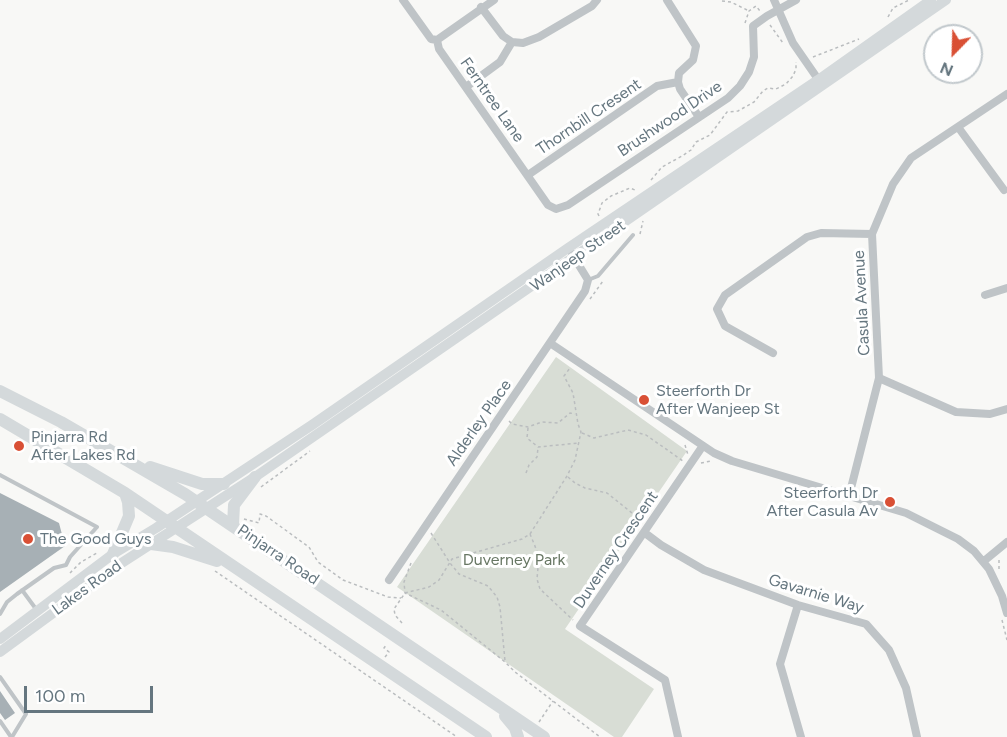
<!DOCTYPE html>
<html>
<head>
<meta charset="utf-8">
<style>
  body { margin:0 }
  #map { position:relative; width:1007px; height:737px; overflow:hidden; background:#f8f8f6; font-family:Figtree,sans-serif }
  canvas { display:block }
  .north { position:absolute; left:923px; top:24px; width:60px; height:60px; box-sizing:border-box; background:#fff; border:2px solid #c1c8cc; border-radius:50%; rotate:203deg; font-size:16px; font-weight:700; line-height:24px; text-align:center; color:#65767f }
  .north::after { content:''; display:block; margin:auto; width:21px; height:27px; background:#d95035; clip-path:polygon(50% 0,100% 100%,50% 72%,0 100%) }
  .scale { position:absolute; left:24px; top:686px; width:129px; height:27px; box-sizing:border-box; border:3px solid #65767f; border-top:0; padding-left:8px; font-size:18px; line-height:21px; white-space:nowrap; color:#65767f; -webkit-text-stroke:4px #fff; paint-order:stroke }
</style>
</head>
<body>
<div id="map">
<canvas width="1007" height="737"></canvas>
<div class="north">N</div>
<div class="scale">100 m</div>
</div>
<script>
const context = document.querySelector('canvas').getContext('2d');
context.lineJoin = 'round';
function fillPath(path, color) {
  context.fillStyle = color;
  context.fill(path, 'evenodd');
}
function poly(rows) {
  const path = new Path2D();
  for (const r of rows) {
    path.moveTo(r[0], r[1]);
    for (let i = 2; i < r.length; i += 2) path.lineTo(r[i], r[i + 1]);
  }
  return path;
}
function trace(path, color, width, dash) {
  context.strokeStyle = color;
  context.lineWidth = width;
  context.lineCap = dash ? 'butt' : 'round';
  context.setLineDash(dash || []);
  context.stroke(path);
}
function drawText(font, color, halo, rows, align = 'center') {
  context.font = font + ' Figtree,sans-serif';
  context.lineWidth = 6;
  context.setLineDash([]);
  context.textBaseline = 'middle';
  context.strokeStyle = halo;
  context.fillStyle = color;
  for (const [text, x, y, turn = 0] of rows) {
    context.save();
    context.translate(x, y);
    context.rotate((+turn || 0) * Math.PI / 180);
    context.textAlign = isNaN(turn) ? turn : align;
    if (halo) context.strokeText(text, 0, 0);
    context.fillText(text, 0, 0);
    context.restore();
  }
}
const green = poly([
  [556,357,687,451,565,629,654,689,622,737,614,737,397,587]
]);
const building = poly([
  [0,493,59,523,65,546,0,592],
  [0,691,15,713,5,720,0,713]
]);
const path = poly([
  [722,1,731,2,749,11],
  [888,17,893,8,909,0],
  [745,23,749,11,756,6,760,11],
  [770,25,783,43],
  [813,57,859,39],
  [651,180,662,167,682,156,691,150,696,142,710,135,727,112,738,111,754,102,763,91,768,88,776,89,786,84,793,76,796,69,796,62],
  [599,216,598,214,602,203,611,196,630,188,635,190],
  [640,234,643,221],
  [590,299,603,281],
  [509,421,512,424,528,427,542,422,558,423,570,413,575,414],
  [528,428,527,438,538,447,579,443],
  [582,433,594,438,628,430,646,435,683,461],
  [685,445,688,455],
  [701,463,711,461],
  [526,473,529,465,537,457,538,448],
  [568,477,575,483,585,488,607,493,642,521],
  [261,487,310,451],
  [244,519,259,523,260,514,266,516,309,547,318,562,343,580,388,597,401,598],
  [431,533,450,563,459,574,488,586,497,597,500,607,505,661],
  [530,534,539,556,537,579,540,589,573,620],
  [999,560,999,570],
  [411,563,404,582,405,593,441,610,505,662,515,672,600,737],
  [215,571,457,737],
  [70,573,81,562,97,553],
  [580,610,610,567],
  [1002,620,1007,640],
  [402,623,395,615,394,609,405,593,429,587,439,580,452,559,522,539,530,534,567,476,575,460,581,432,578,424,573,393,564,376,570,368],
  [385,657,389,652,384,648,387,644],
  [539,722,553,701]
]);
const service = poly([
  [588,280,598,276,633,235],
  [0,475,97,527,70,557,66,565,54,568,17,594,7,602,0,614],
  [22,590,36,609],
  [0,677,26,714,12,737],
  [0,721,11,737]
]);
const minor = poly([
  [403,0,431,39,437,40],
  [774,0,793,43,820,82],
  [481,7,503,36,512,42],
  [437,40,439,49,548,205,556,209,568,205,728,98,740,86,749,72,754,57,753,26,767,16,796,0],
  [437,40,494,0],
  [678,82,680,89,699,117],
  [466,87,500,62,512,42,523,43,539,37,592,6,597,0],
  [958,127,1004,190],
  [528,175,657,86,678,82,679,73,693,60,696,46,667,0],
  [985,295,1007,288],
  [550,343,714,453,732,461,906,513,958,539,974,551,989,569,1002,596,1007,613],
  [773,353,725,326,717,309,725,295,807,237,821,233,872,234],
  [879,378,956,412,990,414,1007,409],
  [849,496,879,378,872,234,893,184,911,158,1007,94],
  [645,533,661,545,704,570,798,605,866,624,889,650,906,688,917,737],
  [984,561,1007,542],
  [389,580,585,291,588,280,572,254],
  [798,605,780,664,801,737],
  [678,737,665,680,580,626,702,447]
]);
const secondary = poly([
  [0,639,113,554,156,528,312,425,568,248,818,80,931,0],
  [0,652,120,564,255,477,946,0]
]);
const primary = poly([
  [0,391,61,422,185,494,544,737],
  [0,419,125,493,486,737],
  [150,467,202,484,224,484],
  [233,525,234,505,255,477],
  [151,544,173,547,217,561],
  [113,554,129,516,128,502,125,493],
  [505,716,515,728,518,737]
]);
const markers = [
  [644,400,6,"#d95035"],
  [19,446,6,"#d95035"],
  [890,502,6,"#d95035"],
  [28,539,6,"#d95035"]
];
const streetNames = [
  ["Ferntree Lane",492,100,55],
  ["Thornbill Cresent",589,117,-34],
  ["Brushwood Drive",670,119,-34],
  ["Wanjeep Street",578,256,-35],
  ["Casula Avenue",862,303,-93],
  ["Alderley Place",479,423,-55],
  ["Duverney Crescent",616,550,-56],
  ["Pinjarra Road",278,555,34],
  ["Lakes Road",87,588,-36],
  ["Gavarnie Way",816,594,17]
];
const poiNames = [
  ["Steerforth Dr",656,391],
  ["After Wanjeep St",656,409],
  ["Pinjarra Rd",31,437],
  ["After Lakes Rd",31,455],
  ["Steerforth Dr",878,493,"right"],
  ["After Casula Av",878,511,"right"],
  ["The Good Guys",40,539]
];
const parkNames = [
  ["Duverney Park",514,560]
];
fillPath(green, '#d8ddd5');
fillPath(building, '#a7b0b5');
trace(path, '#babdbf', 1.5, [3, 3]);
trace(service, '#bfc4c7', 4);
trace(minor, '#bfc4c7', 8);
trace(secondary, '#d4d9db', 10);
trace(primary, '#d4d9db', 12);
for (const [x, y, r, color] of markers) {
  const dot = new Path2D();
  dot.arc(x, y, r, 0, 2 * Math.PI);
  context.fillStyle = color;
  context.fill(dot);
  trace(dot, '#fff', 2);
}
drawText('16px', '#65767f', '#fff', streetNames);
drawText('16px', '#65767f', '#fff', poiNames, 'left');
drawText('16px', '#687764', '#fff', parkNames);
</script>
</body>
</html>
